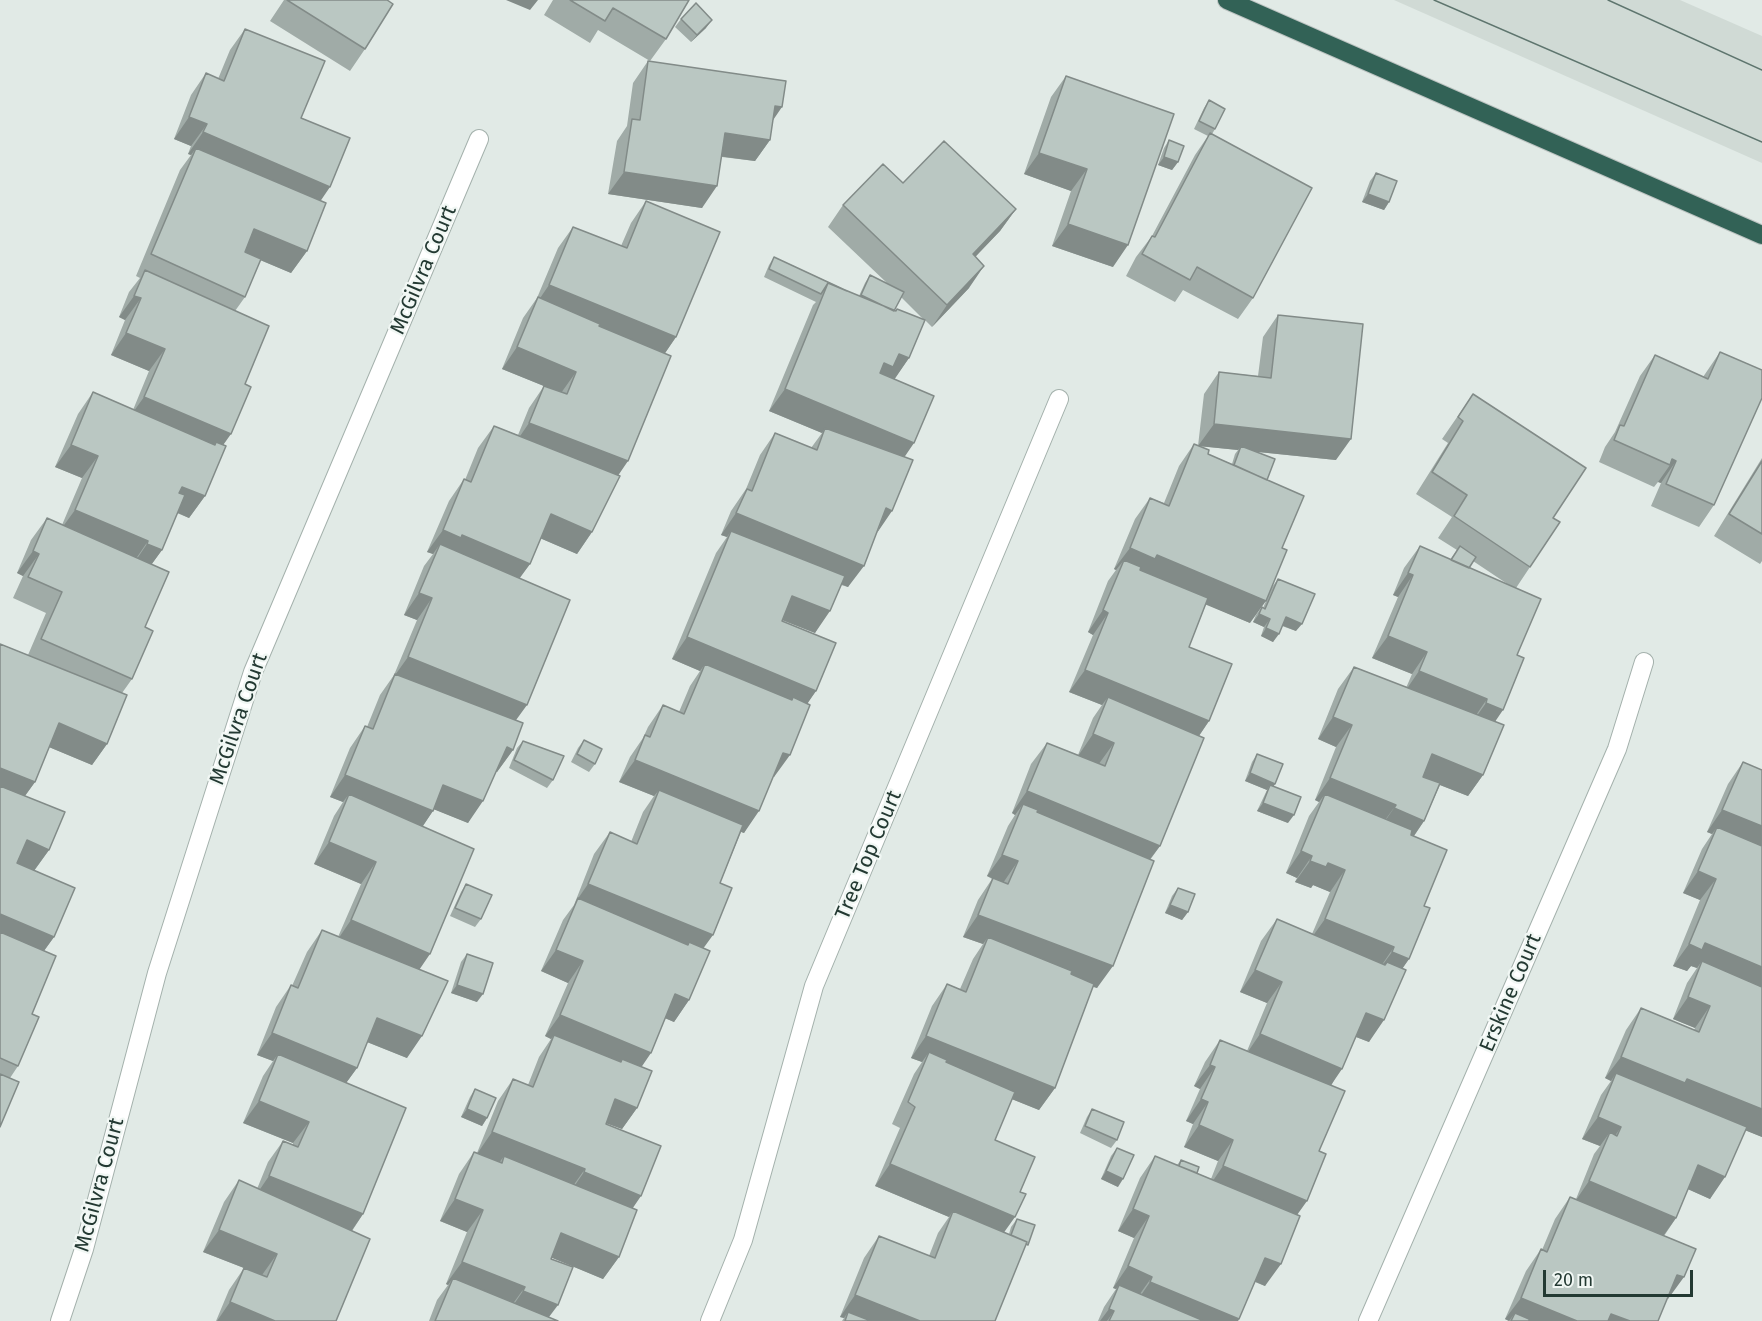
<!DOCTYPE html>
<html>
<head>
<meta charset="utf-8">
<style>
  body { margin:0 }
  #map { position:relative; width:1762px; height:1321px; overflow:hidden; background:#e1eae6; font-family:"Fira Sans",sans-serif }
  canvas { display:block }
  .scale { position:absolute; left:1543px; top:1270px; width:150px; height:27px; box-sizing:border-box; border:3px solid #233932; border-top:0; padding-left:8px; font-size:18px; line-height:21px; white-space:nowrap; color:#233932; -webkit-text-stroke:4px #f1f7f4; paint-order:stroke }
</style>
</head>
<body>
<div id="map">
<canvas width="1762" height="1321"></canvas>
<div class="scale">20 m</div>
</div>
<script>
const context = document.querySelector('canvas').getContext('2d');
context.lineJoin = 'round';
function fillPath(path, color) {
  context.fillStyle = color;
  context.fill(path, 'evenodd');
}
function poly(rows) {
  const path = new Path2D();
  for (const r of rows) {
    path.moveTo(r[0], r[1]);
    for (let i = 2; i < r.length; i += 2) path.lineTo(r[i], r[i + 1]);
  }
  return path;
}
function trace(path, color, width, dash) {
  context.strokeStyle = color;
  context.lineWidth = width;
  context.lineCap = dash ? 'butt' : 'round';
  context.setLineDash(dash || []);
  context.stroke(path);
}
function drawText(font, color, halo, rows, align = 'center') {
  context.font = font + ' "Fira Sans",sans-serif';
  context.lineWidth = 4.5;
  context.setLineDash([]);
  context.textBaseline = 'middle';
  context.strokeStyle = halo;
  context.fillStyle = color;
  for (const [text, x, y, turn = 0] of rows) {
    context.save();
    context.translate(x, y);
    context.rotate((+turn || 0) * Math.PI / 180);
    context.textAlign = isNaN(turn) ? turn : align;
    if (halo) context.strokeText(text, 0, 0);
    context.fillText(text, 0, 0);
    context.restore();
  }
}
const built = poly([
  [1394,0,1680,0,1762,36,1762,163]
]);
const minor = poly([
  [60,1321,84,1249,157,973,253,672,479,139],
  [710,1321,743,1240,814,986,1059,399],
  [1368,1321,1617,749,1644,662]
]);
const highway = poly([
  [1227,0,1762,235]
]);
const tram = poly([
  [1434,0,1762,142],
  [1608,0,1762,70]
]);
const wall = poly([
  [284,0,387,0,365,49,350,71,270,21],
  [553,0,689,0,666,39,650,61,598,30,590,43,544,15],
  [681,19,706,28,691,42,675,27],
  [245,29,301,118,320,201,307,251,291,273,260,260,245,297,235,311,245,384,205,496,189,518,177,513,162,550,151,565,145,627,132,679,122,693,107,744,92,765,49,747,35,782,25,796,49,850,34,871,54,937,44,951,32,1014,18,1066,10,1078,0,1127,0,644,28,655,46,613,13,598,23,576,17,573,31,540,47,518,62,525,82,478,55,467,78,414,93,392,133,410,149,371,111,355,125,320,119,317,129,292,140,278,136,276,180,170,191,155,188,154,191,146,174,139,191,95,206,73,218,79,230,50],
  [648,61,773,120,770,140,755,161,722,157,702,208,608,194,617,141,627,126,633,83],
  [1066,76,1113,267,1052,246,1071,191,1024,174,1051,97],
  [1209,100,1215,129,1212,134,1253,298,1238,319,1183,290,1175,302,1126,276,1136,257,1152,236,1195,155,1208,136,1194,129,1204,108],
  [1169,140,1178,162,1172,170,1158,165,1164,148],
  [1376,173,1389,202,1384,210,1362,202,1370,181],
  [903,183,1016,209,1000,231,975,257,969,288,932,327,925,320,909,358,894,379,904,457,877,532,848,587,841,585,815,633,782,620,782,621,816,691,807,703,774,777,773,777,744,833,741,832,720,883,689,1000,674,1022,665,1018,641,1066,637,1108,622,1129,606,1123,633,1208,619,1257,603,1279,551,1257,549,1317,558,1321,429,1321,437,1300,448,1285,446,1284,467,1232,440,1221,459,1174,474,1152,477,1153,498,1101,513,1079,528,1085,539,1057,551,1039,545,1036,568,983,541,971,563,920,574,905,594,854,610,832,631,842,643,812,654,796,619,782,630,757,643,738,648,727,663,705,679,712,690,686,700,671,672,659,716,553,727,537,721,535,731,511,746,489,760,455,775,433,811,448,822,433,769,411,813,305,816,302,764,277,769,265,774,257,859,296,865,283,870,275,887,283,828,227,843,205],
  [901,297,924,320,894,311],
  [646,201,676,337,665,353,618,475,592,532,577,554,540,538,530,564,519,578,516,721,513,750,497,772,496,771,468,823,434,809,423,826,419,970,407,1058,367,1042,357,1068,346,1083,363,1214,352,1231,336,1321,216,1321,229,1290,244,1268,203,1252,224,1202,239,1180,257,1189,268,1162,283,1141,293,1145,293,1143,243,1123,263,1076,273,1061,257,1055,276,1007,291,985,292,986,307,952,322,930,338,937,361,884,314,864,334,816,343,802,330,797,350,748,365,726,367,727,380,695,394,675,417,620,404,615,424,566,433,554,427,552,449,501,464,479,465,480,478,448,494,426,518,435,529,408,544,386,502,369,523,318,537,298,558,248,573,227,621,246,631,223],
  [1278,315,1336,460,1258,452,1267,480,1250,623,1206,604,1189,647,1209,721,1199,736,1160,846,1150,860,1097,988,1093,987,1055,1088,1039,1110,1012,1099,995,1140,1020,1192,1004,1232,1009,1234,1011,1227,1017,1219,1023,1251,995,1321,842,1321,844,1318,840,1317,864,1258,879,1236,929,1256,938,1233,949,1217,875,1186,900,1128,892,1124,914,1074,922,1062,911,1058,932,1006,947,984,960,989,973,959,983,944,963,937,978,900,992,879,987,876,1008,826,1015,815,1012,813,1031,764,1047,743,1078,755,1093,718,1102,705,1069,692,1093,635,1088,632,1108,581,1116,570,1114,569,1135,519,1150,498,1164,503,1179,466,1194,444,1198,446,1204,394,1219,372,1258,376,1263,337],
  [1199,446,1238,450,1235,454,1232,464,1208,454],
  [1720,352,1714,505,1699,527,1651,506,1661,483,1658,482,1654,487,1599,462,1605,447,1615,432,1640,376,1655,355,1703,377],
  [1473,394,1553,518,1530,567,1516,588,1517,655,1495,722,1483,775,1468,796,1440,785,1424,821,1414,836,1424,906,1409,959,1402,968,1369,1042,1356,1037,1331,1086,1319,1151,1297,1215,1265,1286,1255,1282,1238,1321,1098,1321,1104,1307,1116,1289,1113,1288,1134,1238,1118,1231,1140,1178,1155,1156,1177,1165,1181,1160,1197,1173,1211,1179,1218,1161,1184,1147,1193,1124,1186,1121,1200,1089,1194,1086,1205,1062,1220,1040,1247,1051,1267,1003,1240,992,1261,941,1277,919,1312,934,1330,892,1313,885,1311,888,1295,882,1297,878,1286,873,1309,816,1319,802,1315,800,1336,747,1318,739,1338,689,1354,667,1406,688,1412,674,1372,658,1398,597,1393,595,1404,568,1420,546,1450,560,1457,550,1438,538,1452,517,1416,494,1448,443,1442,439],
  [1473,561,1512,587,1469,568],
  [1762,458,1762,561,1760,564,1714,536],
  [1278,579,1296,631,1282,626,1273,642,1261,636,1264,627,1253,622,1256,615,1262,607,1263,608,1272,587],
  [584,740,595,764,589,772,571,762,578,748],
  [523,741,553,780,547,788,509,768,517,748],
  [1257,754,1275,784,1273,786,1288,823,1257,811,1267,790,1245,781,1252,762],
  [1743,762,1762,770,1762,1137,1745,1130,1710,1199,1688,1189,1676,1218,1664,1236,1668,1299,1667,1299,1658,1321,1509,1321,1505,1319,1526,1271,1541,1249,1542,1250,1555,1219,1570,1197,1576,1199,1594,1154,1600,1146,1582,1139,1601,1095,1611,1081,1605,1078,1626,1030,1641,1008,1694,1030,1695,1028,1673,1019,1687,983,1697,968,1691,966,1687,971,1673,966,1700,900,1683,893,1702,849,1712,834,1707,832,1728,784],
  [466,884,481,919,475,927,450,916,461,892],
  [1178,888,1188,912,1182,920,1165,913,1172,896],
  [467,954,477,1002,451,993,461,962],
  [475,1089,487,1118,482,1126,461,1117,470,1097],
  [1092,1109,1117,1140,1111,1148,1080,1133,1087,1117],
  [1117,1148,1118,1187,1101,1179,1111,1156]
]);
const shadedWall = poly([
  [506,0,538,0,530,10],
  [712,20,706,28,691,42,697,35],
  [775,106,782,107,767,129],
  [189,117,207,124,191,146,174,139],
  [203,132,330,187,315,209,196,148,191,155,188,154],
  [725,133,770,140,755,161,710,155],
  [1039,153,1087,169,1071,191,1024,174],
  [1164,157,1178,162,1172,170,1158,165],
  [624,172,717,186,702,208,608,194],
  [1368,194,1389,202,1384,210,1362,202],
  [1016,209,1000,231,957,276,973,254],
  [1068,224,1128,245,1113,267,1052,246],
  [254,229,307,251,291,273,239,251],
  [984,266,969,288,932,327,947,305],
  [549,285,676,337,661,359,534,307],
  [134,296,141,298,125,320,119,317],
  [126,333,165,349,149,371,111,355],
  [517,347,576,372,561,393,502,369],
  [899,354,909,358,894,380,869,385,884,363],
  [785,389,914,443,899,465,825,428,822,433,769,411],
  [144,397,231,434,216,455,216,442,209,452,129,418],
  [529,423,628,461,613,483,514,445],
  [1214,424,1351,439,1336,460,1239,450,1241,446,1238,450,1198,446],
  [71,445,98,456,82,478,55,467],
  [1672,459,1676,461,1661,483,1658,482,1670,465],
  [182,487,205,496,189,518,167,508],
  [886,508,892,511,877,533],
  [75,510,148,541,133,563,59,532],
  [736,513,864,566,848,587,728,538,731,531,727,537,721,535],
  [551,514,592,532,577,554,535,536],
  [443,530,462,535,530,564,514,586,440,544,433,554,427,552],
  [147,544,162,550,146,572,132,566],
  [1130,548,1157,555,1266,601,1250,623,1142,578,1124,560,1116,570,1114,569],
  [33,551,39,554,23,576,17,573],
  [1408,573,1413,575,1398,597,1393,595],
  [419,593,432,598,417,620,404,615],
  [792,596,830,611,815,633,777,618],
  [1103,610,1108,613,1093,635,1088,632],
  [1259,614,1270,619,1264,627,1253,622],
  [1286,617,1302,624,1296,631,1281,625],
  [1266,628,1279,634,1273,642,1261,636],
  [1388,636,1427,652,1412,674,1372,658],
  [687,637,816,691,801,713,793,697,787,707,705,664,700,671,672,659],
  [408,657,527,705,511,727,393,678],
  [1085,670,1209,721,1194,743,1108,697,1102,705,1069,692],
  [1419,671,1487,699,1472,721,1404,693],
  [1486,703,1503,710,1488,732,1471,724],
  [1333,717,1352,725,1336,747,1318,739],
  [59,723,107,744,92,765,44,745],
  [1093,734,1114,743,1098,765,1078,756],
  [507,747,513,750,497,772,492,769],
  [783,753,790,755,774,777,768,775],
  [1432,754,1483,775,1468,796,1417,776],
  [635,760,759,811,744,833,656,797,659,790,654,796,619,782],
  [0,768,35,782,19,804,0,796],
  [1250,773,1275,784,1270,792,1270,785,1267,790,1245,781],
  [345,775,433,811,418,833,349,794,343,802,330,797],
  [1330,778,1396,805,1380,827,1325,794,1319,802,1315,800],
  [443,785,483,801,468,823,428,807],
  [1027,791,1160,846,1144,867,1018,816,1023,804,1015,815,1012,813],
  [1263,803,1294,815,1288,823,1257,811],
  [1394,808,1424,821,1409,843,1379,830],
  [1722,810,1762,826,1762,854,1717,827,1712,834,1707,832],
  [27,840,49,850,33,872,11,862],
  [329,842,376,862,361,884,314,864],
  [1301,851,1312,856,1297,878,1286,873],
  [1002,855,1018,861,1003,883,987,876],
  [1310,861,1328,863,1345,870,1330,892,1313,885,1311,888,1295,882],
  [1698,871,1716,879,1700,900,1683,893],
  [588,884,713,935,697,957,689,942,683,951,577,900],
  [1170,905,1188,912,1182,920,1165,913],
  [0,914,54,937,38,959,0,942],
  [978,915,1113,966,1097,988,985,945,988,937,983,944,963,937],
  [1325,919,1394,947,1379,969,1310,940],
  [351,920,430,954,415,976,336,942],
  [1705,943,1762,967,1762,995,1702,961,1697,968,1691,966,1687,971,1673,966,1689,944],
  [556,950,583,961,568,983,541,971],
  [1392,952,1409,959,1394,981,1385,965,1387,962,1378,975,1376,974],
  [1255,970,1282,982,1267,1003,1240,992],
  [457,985,483,994,477,1002,451,993],
  [675,994,689,1000,674,1022,660,1016],
  [1688,997,1710,1006,1695,1028,1673,1019],
  [1366,1013,1384,1020,1369,1042,1351,1035],
  [560,1015,651,1053,636,1075,622,1059,617,1067,554,1035,551,1039,545,1036],
  [377,1018,422,1036,407,1058,362,1040],
  [272,1033,357,1068,341,1090,278,1054,273,1061,257,1055],
  [1260,1034,1342,1069,1327,1091,1245,1056],
  [926,1036,1055,1088,1039,1110,924,1064,929,1052,922,1062,911,1058],
  [1621,1057,1687,1079,1762,1109,1762,1137,1672,1101,1616,1073,1611,1081,1605,1078],
  [1210,1065,1215,1067,1200,1089,1194,1086],
  [615,1099,637,1108,622,1129,600,1121],
  [1201,1099,1208,1102,1193,1124,1186,1121],
  [259,1101,309,1122,293,1143,243,1123],
  [467,1109,487,1118,482,1126,461,1117],
  [1598,1117,1621,1127,1606,1149,1610,1132,1600,1146,1582,1139],
  [1199,1125,1233,1140,1218,1161,1184,1147],
  [492,1132,585,1169,570,1190,504,1156,499,1163,477,1154],
  [890,1164,1015,1217,1000,1238,953,1211,949,1217,875,1186],
  [1698,1165,1725,1177,1710,1199,1683,1187],
  [1223,1166,1307,1201,1292,1222,1208,1188],
  [1106,1171,1123,1179,1118,1187,1101,1179],
  [584,1172,641,1196,626,1218,569,1194],
  [269,1176,363,1214,348,1236,254,1198],
  [1589,1181,1676,1218,1661,1239,1574,1203],
  [455,1199,483,1210,467,1232,440,1221],
  [1133,1209,1149,1216,1134,1238,1118,1231],
  [219,1230,277,1254,262,1275,203,1252],
  [561,1233,619,1257,603,1279,545,1255],
  [1265,1258,1281,1264,1265,1286,1249,1279],
  [462,1262,525,1287,509,1309,453,1278,448,1285,446,1284],
  [1128,1266,1152,1277,1137,1298,1119,1285,1116,1289,1113,1288],
  [1677,1275,1684,1277,1668,1299,1662,1296],
  [1150,1282,1239,1319,1238,1321,1176,1321,1135,1304],
  [523,1291,558,1305,546,1321,508,1313],
  [855,1295,920,1321,850,1321,848,1312,844,1318,840,1317],
  [1521,1298,1577,1321,1511,1321,1515,1313,1509,1321,1505,1319],
  [230,1302,275,1321,217,1321],
  [1109,1309,1114,1311,1107,1321,1100,1321],
  [1611,1314,1630,1321,1606,1321]
]);
const building = poly([
  [287,0,387,0,393,4,365,49,287,0],
  [570,0,689,0,666,39,613,8,605,21,570,0],
  [696,3,712,20,697,35,681,19,696,3],
  [245,29,325,61,301,118,350,138,330,187,203,132,207,124,189,117,206,73,224,81,245,29],
  [648,61,786,81,782,107,775,106,770,140,725,133,717,186,624,172,632,119,640,120,648,61],
  [1066,76,1174,114,1128,245,1068,224,1087,169,1039,153,1066,76],
  [1209,100,1225,109,1215,129,1199,121,1209,100],
  [1210,133,1312,188,1253,298,1197,267,1190,280,1142,254,1152,236,1155,237,1210,133],
  [1169,140,1184,146,1178,162,1164,157,1169,140],
  [944,141,1016,209,973,254,984,266,947,305,843,205,883,164,903,183,944,141],
  [196,148,326,203,307,251,254,229,245,252,261,259,245,297,151,254,196,148],
  [1376,173,1397,181,1389,202,1368,194,1376,173],
  [646,201,720,232,676,337,549,285,573,227,627,248,646,201],
  [774,257,847,291,828,283,821,294,769,269,774,257],
  [145,270,269,326,245,384,251,387,231,434,144,397,165,349,126,333,141,298,134,296,145,270],
  [870,275,904,292,894,311,861,295,870,275],
  [828,283,896,311,897,309,925,320,909,358,899,354,893,367,884,363,880,373,934,396,914,443,785,389,828,283],
  [538,297,600,324,599,326,671,356,628,461,529,423,544,386,567,394,576,372,517,347,538,297],
  [1278,315,1363,324,1351,439,1214,424,1219,372,1271,378,1278,315],
  [1720,352,1762,370,1762,398,1714,505,1666,484,1676,461,1672,459,1670,465,1614,440,1620,425,1624,426,1655,355,1708,379,1720,352],
  [93,392,215,445,216,442,226,446,205,496,182,487,179,493,185,495,162,550,147,544,148,541,75,510,98,456,71,445,93,392],
  [1473,394,1586,468,1553,518,1560,522,1530,567,1454,516,1467,495,1432,472,1463,421,1458,417,1473,394],
  [494,426,620,476,592,532,551,514,530,564,462,535,461,538,443,530,464,479,471,482,494,426],
  [825,428,913,460,892,511,886,508,864,566,736,513,747,489,752,491,775,433,817,450,825,428],
  [1194,444,1209,450,1208,454,1304,496,1282,548,1287,550,1266,601,1157,555,1155,559,1130,548,1150,498,1169,506,1194,444],
  [1241,446,1275,459,1267,480,1234,465,1241,446],
  [1762,461,1762,534,1729,514,1762,461],
  [47,518,169,572,145,627,153,631,132,679,41,639,62,592,28,577,39,554,33,551,47,518],
  [731,531,845,576,830,611,792,596,782,621,836,643,816,691,687,637,731,531],
  [440,544,570,600,527,705,408,657,432,598,419,593,440,544],
  [1420,546,1541,599,1517,655,1524,658,1503,710,1486,703,1487,699,1419,671,1427,652,1388,636,1413,575,1408,573,1420,546],
  [1460,546,1476,557,1469,568,1451,560,1460,546],
  [1124,560,1141,567,1140,570,1208,598,1189,647,1232,664,1209,721,1085,670,1108,613,1103,610,1124,560],
  [1278,579,1315,594,1302,624,1286,617,1279,634,1266,628,1270,619,1259,614,1262,607,1265,609,1278,579],
  [0,644,127,695,107,744,59,723,35,782,0,768,0,644],
  [705,664,792,700,793,697,810,705,790,755,783,753,759,811,635,760,645,735,650,737,663,705,684,714,705,664],
  [1354,667,1504,725,1483,775,1432,754,1423,777,1440,783,1424,821,1394,808,1396,805,1330,778,1352,725,1333,717,1354,667],
  [395,674,523,723,513,750,507,747,483,801,443,785,433,811,345,775,365,726,373,729,395,674],
  [1108,697,1204,738,1160,846,1027,791,1047,743,1105,766,1114,743,1093,734,1108,697],
  [584,740,602,749,595,764,577,754,584,740],
  [523,741,564,756,553,780,514,760,523,741],
  [1257,754,1283,764,1275,784,1250,773,1257,754],
  [1743,762,1762,770,1762,826,1722,810,1743,762],
  [1270,785,1301,797,1294,815,1263,803,1270,785],
  [0,786,65,812,49,850,27,840,17,863,75,888,54,937,0,914,0,786],
  [659,790,743,825,720,883,732,888,713,935,588,884,610,832,637,844,659,790],
  [349,794,474,849,430,954,351,920,376,862,329,842,349,794],
  [1325,794,1412,830,1411,835,1447,850,1424,906,1430,908,1409,959,1392,952,1394,947,1325,919,1345,870,1328,863,1326,867,1310,861,1312,856,1301,851,1325,794],
  [1023,804,1038,810,1037,812,1154,861,1113,966,978,915,993,878,1008,884,1018,861,1002,855,1023,804],
  [1717,827,1762,846,1762,967,1705,943,1702,950,1689,944,1716,879,1698,871,1717,827],
  [466,884,492,895,481,919,455,908,466,884],
  [1178,888,1195,894,1188,912,1170,905,1178,888],
  [578,898,688,945,689,942,710,951,689,1000,675,994,651,1053,560,1015,583,961,556,950,578,898],
  [1277,919,1385,965,1387,962,1406,970,1384,1020,1366,1013,1342,1069,1260,1034,1282,982,1255,970,1277,919],
  [322,930,448,981,422,1036,377,1018,357,1068,272,1033,291,985,298,988,322,930],
  [0,932,56,956,32,1014,39,1017,18,1066,0,1058,0,932],
  [988,937,1072,971,1071,974,1094,984,1055,1088,926,1036,947,984,966,992,988,937],
  [467,954,493,963,483,994,457,985,467,954],
  [1702,961,1762,987,1762,1109,1687,1079,1685,1083,1621,1057,1641,1008,1699,1032,1710,1006,1688,997,1702,961],
  [554,1035,621,1062,622,1059,652,1071,637,1108,615,1099,606,1124,661,1146,641,1196,584,1172,585,1169,492,1132,513,1079,533,1087,554,1035],
  [1220,1040,1345,1091,1319,1151,1326,1154,1307,1201,1223,1166,1233,1140,1199,1125,1208,1102,1201,1099,1215,1067,1210,1065,1220,1040],
  [929,1052,947,1060,946,1062,1015,1092,995,1140,1035,1157,1020,1192,1026,1194,1015,1217,890,1164,915,1107,908,1102,929,1052],
  [278,1054,406,1108,363,1214,269,1176,283,1141,298,1147,309,1122,259,1101,278,1054],
  [1616,1073,1747,1127,1725,1177,1698,1165,1676,1218,1589,1181,1610,1132,1617,1136,1621,1127,1598,1117,1616,1073],
  [0,1074,19,1082,0,1127,0,1074],
  [475,1089,496,1098,487,1118,467,1109,475,1089],
  [1092,1109,1124,1122,1117,1140,1085,1126,1092,1109],
  [1117,1148,1134,1155,1123,1179,1106,1171,1117,1148],
  [474,1152,502,1163,504,1156,637,1210,619,1257,561,1233,551,1259,573,1267,558,1305,523,1291,525,1287,462,1262,483,1210,455,1199,474,1152],
  [1155,1156,1300,1216,1281,1264,1265,1258,1239,1319,1150,1282,1152,1277,1128,1266,1149,1216,1133,1209,1155,1156],
  [1181,1160,1199,1167,1197,1173,1179,1166,1181,1160],
  [239,1180,370,1239,336,1321,275,1321,230,1302,244,1268,267,1277,277,1254,219,1230,239,1180],
  [1570,1197,1696,1249,1684,1277,1677,1275,1658,1321,1630,1321,1611,1314,1608,1321,1577,1321,1521,1298,1541,1249,1547,1252,1570,1197],
  [953,1211,1027,1242,995,1321,920,1321,855,1295,879,1236,935,1258,953,1211],
  [1017,1219,1035,1225,1028,1245,1026,1244,1027,1242,1011,1235,1017,1219],
  [453,1278,558,1321,435,1321,453,1278],
  [1119,1285,1204,1321,1109,1321,1114,1311,1109,1309,1119,1285],
  [848,1312,871,1321,845,1321,848,1312],
  [1515,1313,1529,1319,1529,1321,1511,1321,1515,1313]
]);
const streetNames = [
  ["McGilvra Court",424,270,-67],
  ["McGilvra Court",239,719,-71],
  ["Tree Top Court",869,855,-67],
  ["Erskine Court",1511,993,-67],
  ["McGilvra Court",100,1185,-75]
];
fillPath(built, '#d0dad5');
trace(minor, '#a4b1ac', 20);
trace(highway, '#bdc4c2', 20);
trace(minor, '#fff', 18);
trace(highway, '#326256', 18);
trace(tram, '#5e756e', 1.5);
fillPath(wall, '#a0aba7');
fillPath(shadedWall, '#828b88');
fillPath(building, '#bac7c2');
trace(building, '#828b88', 1.5);
drawText('21px', '#233932', '#f1f7f4', streetNames);
</script>
</body>
</html>
